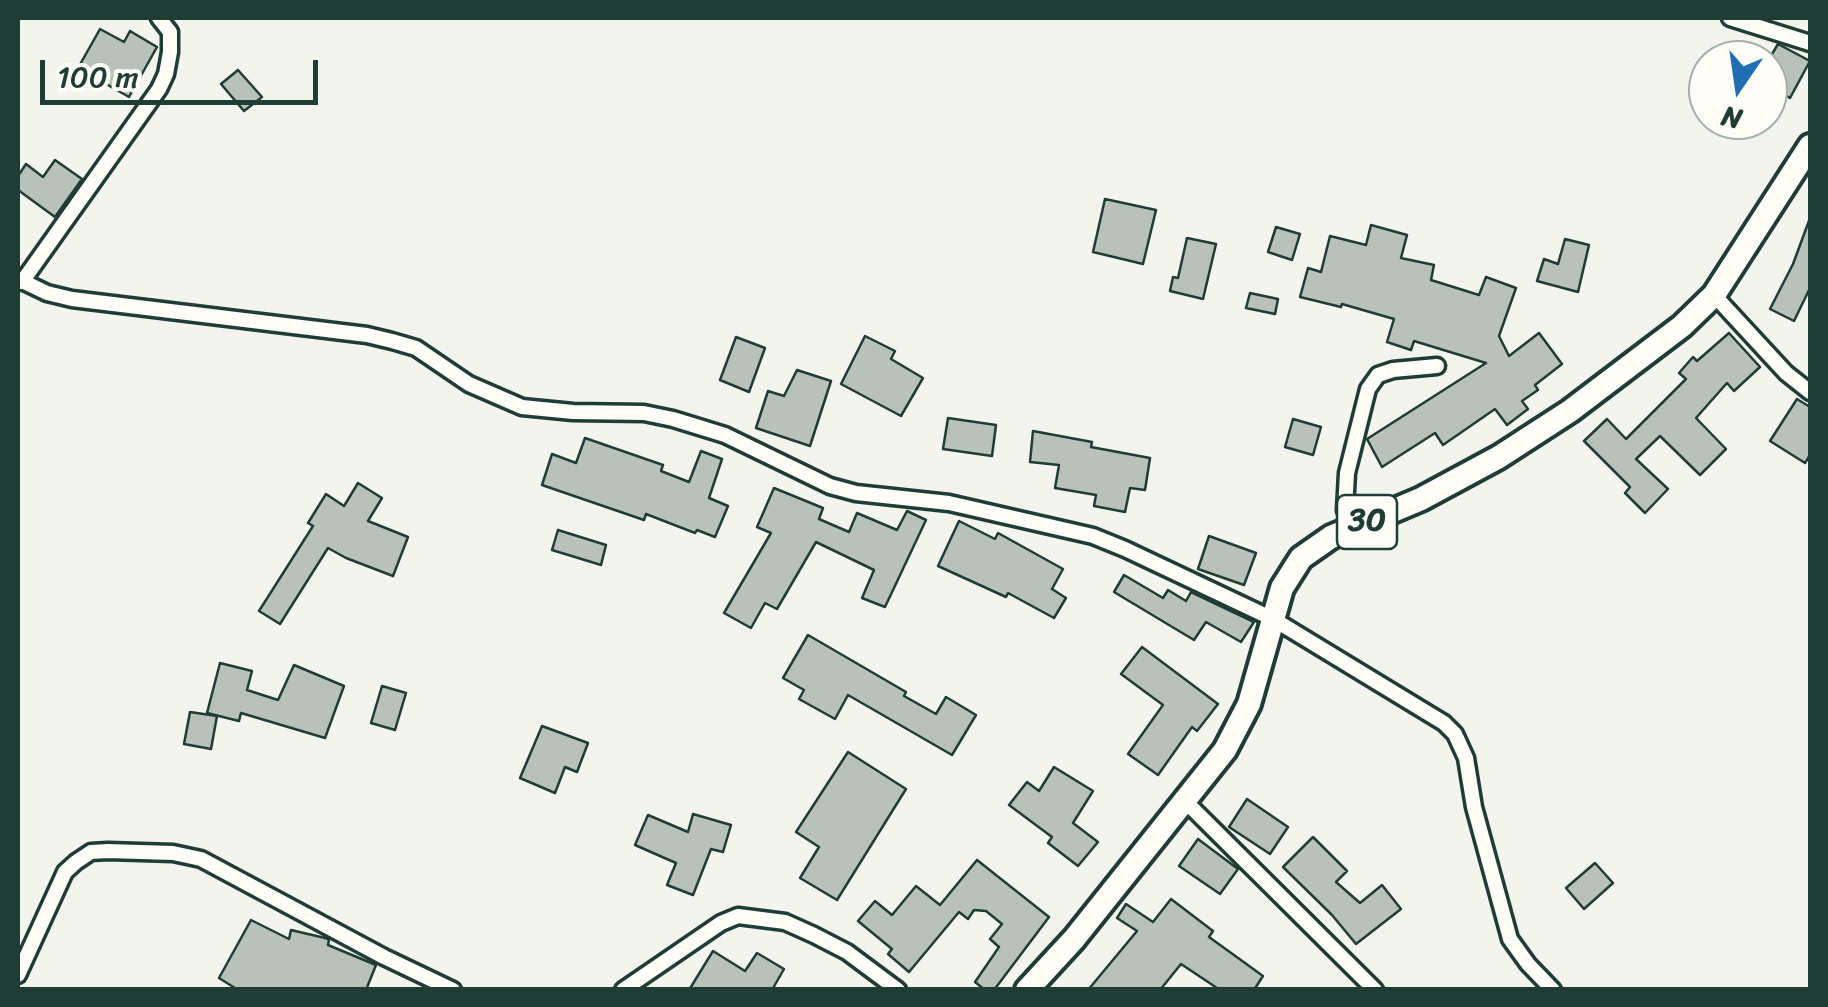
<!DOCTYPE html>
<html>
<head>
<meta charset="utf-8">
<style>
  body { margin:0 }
  #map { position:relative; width:1828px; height:1007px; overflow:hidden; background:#f4f4ef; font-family:Sriracha,sans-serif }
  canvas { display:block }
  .frame { position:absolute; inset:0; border:20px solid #1f3d34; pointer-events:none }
  .north { position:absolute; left:1688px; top:40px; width:100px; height:100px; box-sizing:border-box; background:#fdfcf7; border:2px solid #a4b0a9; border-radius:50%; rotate:193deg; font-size:28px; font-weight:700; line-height:40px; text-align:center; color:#1f3d34 }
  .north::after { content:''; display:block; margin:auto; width:35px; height:45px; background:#1f6fb2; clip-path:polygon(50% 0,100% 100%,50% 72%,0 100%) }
  .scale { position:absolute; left:40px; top:60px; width:278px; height:45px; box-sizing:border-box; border:5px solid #1f3d34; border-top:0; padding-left:12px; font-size:30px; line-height:35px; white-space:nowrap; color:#1f3d34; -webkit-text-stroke:8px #fdfcf7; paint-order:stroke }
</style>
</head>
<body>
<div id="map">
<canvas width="1828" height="1007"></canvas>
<div class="frame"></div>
<div class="north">N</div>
<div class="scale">100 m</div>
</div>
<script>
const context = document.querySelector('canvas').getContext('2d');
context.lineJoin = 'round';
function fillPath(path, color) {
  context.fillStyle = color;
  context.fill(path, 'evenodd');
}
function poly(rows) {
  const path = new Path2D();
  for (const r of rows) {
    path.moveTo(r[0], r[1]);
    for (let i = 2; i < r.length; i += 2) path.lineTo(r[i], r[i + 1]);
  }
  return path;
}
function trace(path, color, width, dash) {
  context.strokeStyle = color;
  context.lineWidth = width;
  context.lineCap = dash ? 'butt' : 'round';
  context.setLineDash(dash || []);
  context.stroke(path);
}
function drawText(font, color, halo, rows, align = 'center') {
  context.font = font + ' Sriracha,sans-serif';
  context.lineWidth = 10;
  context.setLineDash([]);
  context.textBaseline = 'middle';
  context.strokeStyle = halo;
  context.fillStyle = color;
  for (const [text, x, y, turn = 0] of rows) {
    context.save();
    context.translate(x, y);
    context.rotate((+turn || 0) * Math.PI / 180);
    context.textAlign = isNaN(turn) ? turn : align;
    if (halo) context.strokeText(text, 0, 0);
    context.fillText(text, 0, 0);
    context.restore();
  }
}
const building = poly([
  [100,29,124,42,130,31,157,47,129,97,78,68,100,29],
  [1778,44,1810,61,1790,98,1768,85,1768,61,1778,44],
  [238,70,262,97,244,111,221,84,238,70],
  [55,160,82,179,55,217,18,190,18,176,26,164,43,177,55,160],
  [1105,199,1156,210,1143,264,1093,252,1105,199],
  [1810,218,1810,288,1794,321,1770,309,1793,264,1810,218],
  [1371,225,1407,235,1401,258,1434,265,1431,280,1479,295,1486,277,1516,288,1499,336,1509,356,1539,333,1562,364,1535,385,1538,390,1522,401,1528,409,1507,425,1495,409,1443,445,1435,433,1382,467,1367,439,1486,363,1414,341,1411,350,1387,342,1394,319,1342,304,1341,307,1300,297,1308,268,1321,272,1330,236,1366,245,1371,225],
  [1276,227,1300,234,1292,260,1268,252,1276,227],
  [1187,238,1216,244,1203,299,1170,291,1173,277,1178,278,1187,238],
  [1565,239,1589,245,1578,292,1537,281,1544,259,1558,264,1565,239],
  [1250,293,1278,299,1275,314,1246,308,1250,293],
  [1729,333,1760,367,1734,391,1727,383,1696,418,1726,449,1700,475,1660,436,1636,459,1668,489,1645,513,1625,493,1630,487,1584,441,1607,419,1626,439,1686,379,1679,373,1693,357,1697,361,1729,333],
  [865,336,895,351,891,359,923,378,901,416,841,384,865,336],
  [736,337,765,348,749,392,720,380,736,337],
  [797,370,831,381,810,446,756,428,768,391,784,396,797,370],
  [1797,399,1810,407,1810,455,1805,463,1770,441,1797,399],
  [948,418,996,425,992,456,943,449,948,418],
  [1293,419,1321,427,1313,455,1285,447,1293,419],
  [1033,431,1092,442,1091,447,1150,458,1145,490,1130,488,1125,512,1094,506,1096,495,1055,488,1059,465,1030,462,1033,431],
  [585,438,663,465,661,471,689,482,701,451,722,459,709,498,728,506,715,537,697,530,695,533,646,514,644,520,542,485,552,454,576,463,585,438],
  [358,483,382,498,368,521,408,537,393,576,346,558,328,548,280,624,259,611,313,526,308,523,326,494,344,506,358,483],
  [774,488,823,508,819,519,849,532,857,513,897,530,907,511,926,520,885,607,862,598,874,570,816,542,777,609,765,603,751,628,724,613,771,533,757,527,774,488],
  [959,521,995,539,998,533,1063,569,1052,589,1066,598,1054,618,1008,593,1006,597,938,566,959,521],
  [558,530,606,545,601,565,552,550,558,530],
  [1209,536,1256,553,1244,585,1198,569,1209,536],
  [1124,575,1163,598,1168,590,1186,601,1191,592,1254,622,1241,642,1206,622,1194,640,1114,592,1124,575],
  [808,635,906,692,904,696,936,714,946,697,976,715,952,755,848,695,835,719,799,699,804,690,783,678,808,635],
  [1142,647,1218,704,1197,731,1192,727,1158,775,1128,754,1163,705,1121,674,1142,647],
  [220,663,252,671,247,690,278,700,294,665,344,686,325,738,241,713,239,721,207,713,220,663],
  [382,686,406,693,395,730,371,723,382,686],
  [190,712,217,716,211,749,184,744,190,712],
  [542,726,588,743,577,772,565,767,555,793,520,778,542,726],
  [848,752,906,789,837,900,800,878,819,847,796,832,848,752],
  [1054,767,1093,791,1073,823,1098,842,1078,866,1048,843,1052,837,1009,805,1027,782,1039,791,1054,767],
  [1247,799,1288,827,1270,854,1229,827,1247,799],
  [693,814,731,825,723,852,711,849,693,895,667,885,676,863,635,845,648,815,688,832,693,814],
  [1313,837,1347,871,1336,882,1360,903,1382,885,1401,909,1356,944,1332,915,1283,867,1313,837],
  [1198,839,1238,869,1220,894,1179,866,1198,839],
  [977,860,1049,917,994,990,985,990,975,982,999,947,990,939,1002,924,986,911,974,910,968,919,959,912,909,972,888,954,892,949,858,921,875,901,892,915,916,886,940,905,977,860],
  [1595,863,1613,883,1584,909,1566,888,1595,863],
  [1171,899,1213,931,1209,937,1263,976,1254,990,1220,990,1181,964,1160,990,1088,990,1137,931,1117,918,1126,904,1153,922,1171,899],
  [251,920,289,939,291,930,325,938,329,940,328,945,376,965,366,990,238,990,219,978,251,920],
  [713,951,745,971,757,953,784,969,772,990,689,990,713,951]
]);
const minor = poly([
  [1730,18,1810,43],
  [18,279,47,293,72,299,367,335,392,341,416,348,469,384,522,407,573,412,644,413,673,419,725,435,830,486,856,493,949,503,1093,536,1125,549,1273,619,1444,723,1455,734,1466,758,1474,807,1510,939,1528,964,1553,990],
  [22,282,159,89,166,74,170,52,170,32,159,18],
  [1714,295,1786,373,1810,392],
  [1352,529,1345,510,1347,473,1368,389,1378,375,1393,370,1437,366],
  [1186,802,1375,990],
  [18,975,65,872,76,862,91,852,108,851,173,853,201,859,384,957,453,990],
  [623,990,721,923,738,916,785,922,814,935,847,952,898,990]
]);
const trunk = poly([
  [1027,990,1074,939,1225,750,1249,704,1282,588,1301,558,1331,537,1421,499,1499,457,1570,411,1682,326,1714,295,1810,146]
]);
const shields = [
  [1367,522,60]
];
const shieldNames = [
  ["30",1367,522]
];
fillPath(building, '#b9c1bb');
trace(building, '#1f3d34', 2.5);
trace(minor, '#1f3d34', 21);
trace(trunk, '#1f3d34', 30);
trace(minor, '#fdfcf7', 14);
trace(trunk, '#fdfcf7', 22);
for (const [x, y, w] of shields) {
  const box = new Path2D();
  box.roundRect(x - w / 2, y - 27, w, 54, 8);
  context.fillStyle = '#fdfcf7';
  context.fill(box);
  trace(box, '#1f3d34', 2.5);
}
drawText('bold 32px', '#1f3d34', null, shieldNames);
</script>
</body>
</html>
